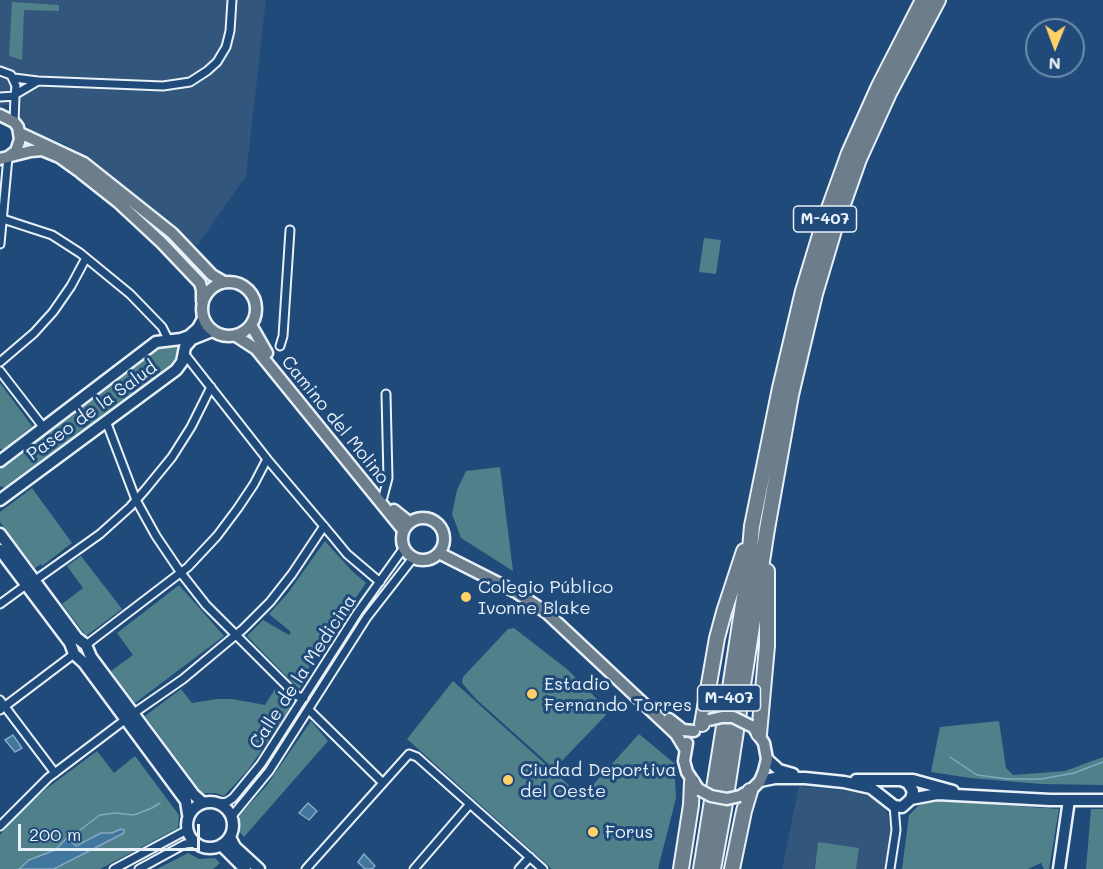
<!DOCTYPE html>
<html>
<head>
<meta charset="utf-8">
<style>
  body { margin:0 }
  #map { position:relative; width:1103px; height:869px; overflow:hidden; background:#1f4a7a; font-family:Mali,sans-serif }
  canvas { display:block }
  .north { position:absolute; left:1025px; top:18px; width:60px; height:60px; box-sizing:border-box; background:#1f4a7a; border:2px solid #6f8dac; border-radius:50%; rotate:181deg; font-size:16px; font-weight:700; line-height:24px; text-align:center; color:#e8f1f8 }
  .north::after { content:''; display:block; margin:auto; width:21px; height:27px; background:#ffd166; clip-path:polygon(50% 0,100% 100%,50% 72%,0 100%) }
  .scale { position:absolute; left:18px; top:824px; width:182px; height:27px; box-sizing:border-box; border:3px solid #e8f1f8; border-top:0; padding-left:8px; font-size:18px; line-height:21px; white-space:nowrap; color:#e8f1f8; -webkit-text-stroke:4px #1f4a7a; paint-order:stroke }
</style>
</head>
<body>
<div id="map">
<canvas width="1103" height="869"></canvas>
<div class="north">N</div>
<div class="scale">200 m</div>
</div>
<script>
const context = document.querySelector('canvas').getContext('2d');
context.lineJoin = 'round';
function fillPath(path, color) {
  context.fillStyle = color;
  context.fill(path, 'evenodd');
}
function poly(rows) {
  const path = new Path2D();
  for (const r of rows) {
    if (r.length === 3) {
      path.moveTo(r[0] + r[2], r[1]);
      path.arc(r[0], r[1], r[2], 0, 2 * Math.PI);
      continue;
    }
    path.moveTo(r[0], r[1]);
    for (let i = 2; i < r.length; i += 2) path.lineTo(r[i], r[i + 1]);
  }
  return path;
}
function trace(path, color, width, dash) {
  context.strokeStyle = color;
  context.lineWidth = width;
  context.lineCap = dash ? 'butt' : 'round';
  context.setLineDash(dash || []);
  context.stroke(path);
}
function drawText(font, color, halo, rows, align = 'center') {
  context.font = font + ' Mali,sans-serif';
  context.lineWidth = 6;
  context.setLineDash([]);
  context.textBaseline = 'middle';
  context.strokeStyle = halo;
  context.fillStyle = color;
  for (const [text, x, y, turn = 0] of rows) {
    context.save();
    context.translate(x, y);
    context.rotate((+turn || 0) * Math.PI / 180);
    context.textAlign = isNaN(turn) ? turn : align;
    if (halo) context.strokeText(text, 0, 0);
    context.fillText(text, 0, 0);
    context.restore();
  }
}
const built = poly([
  [0,0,266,0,246,176,197,246,92,162,65,144,32,133,20,116,19,106,3,105,2,109,0,108],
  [799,786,860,792,871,795,876,799,886,810,891,828,885,869,782,869]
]);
const green = poly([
  [12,2,59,5,59,11,24,10,22,60,9,56],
  [704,238,721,240,716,274,699,272],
  [174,344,180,352,180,358,175,367,7,489,0,486,0,464,156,346],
  [0,383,32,426,4,449,0,449],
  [500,467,513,571,461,538,452,514,457,490,466,471],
  [32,488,72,543,42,566,41,564,35,568,0,522,0,512],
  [325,541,351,570,366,583,317,654,304,676,308,678,299,689,247,636,263,620,289,635,291,632,269,614,288,593],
  [81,556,122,609,86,636,62,604,83,588,67,566],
  [179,585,224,636,135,703,111,671,133,655,117,633],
  [514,628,568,670,605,707,606,715,554,769,476,699,462,683,463,677,508,629],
  [453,681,582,797,639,734,674,763,676,798,658,869,552,869,407,739],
  [181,689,192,703,217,699,232,699,265,705,275,689,292,706,248,770,224,796,216,793,202,793,145,716],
  [311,721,328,741,244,837,240,832,240,815,267,785],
  [999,721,1006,768,1013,775,1065,771,1103,757,1103,785,1041,784,970,778,931,772,940,727],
  [97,751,114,773,135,756,179,815,178,828,100,869,0,869,0,835,17,815,46,789],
  [932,800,1059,809,1049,869,1044,869,1041,863,1028,869,902,869,909,815,918,806],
  [1091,809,1103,809,1103,869,1086,869],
  [818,842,859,848,856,869,815,869],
  [188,853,199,859,215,858,220,863,213,869,157,869]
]);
const water = poly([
  [13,735,22,748,15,752,5,740,13,735],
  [308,803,317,811,309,820,299,813,308,803],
  [121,829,124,830,124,833,54,869,19,869,29,860,55,850,67,838,76,846,101,833,112,833,121,829],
  [364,854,375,866,372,869,365,869,358,862,364,854]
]);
const stream = poly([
  [950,757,977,775,1008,779,1041,779,1074,773,1103,762],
  [68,839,100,815,115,813,134,815,152,808,160,803]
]);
const street = poly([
  [0,71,11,75,16,86,15,96,0,97],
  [14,78,38,81,163,86,190,82,207,71,217,62,226,47,230,31,232,0],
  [16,94,38,81],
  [14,122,15,96],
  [0,218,52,235,80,253,130,294,162,327,168,339,172,341],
  [0,244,8,157],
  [280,346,283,336,290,230],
  [183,352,267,459,333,537,347,554,380,582],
  [0,362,34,333,53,312,71,286,86,258],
  [0,371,44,428],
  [106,421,136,500,156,536,181,573,206,605,297,696,304,698],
  [383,497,388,478,386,394],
  [34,581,100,534,130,507,145,490,172,457,191,427,211,387],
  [0,604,26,585],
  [86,645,188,567,217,536,238,508,254,484,267,459],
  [0,700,55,773],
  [0,710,74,654],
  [309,710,382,782],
  [134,713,183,679,243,629,270,602,292,574,324,526],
  [220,803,227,802,233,798,261,764,358,612,403,549],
  [232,816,269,771,367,617,413,558],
  [0,826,48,778,126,719],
  [114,869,187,830],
  [139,869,185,844,195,843],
  [306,869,409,754,417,757,543,869],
  [414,869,470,804],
  [519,869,530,857],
  [890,869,896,830,894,806]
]);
const secondary = poly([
  [0,461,156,342,181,339,189,336,198,328,203,319],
  [0,500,176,370,182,362,185,347,192,339,212,331],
  [0,534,77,638,86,645,91,657,194,795,202,802],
  [0,550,70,643,74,654,84,663,186,801,188,814],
  [767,759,779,770,793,774],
  [856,780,913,780,953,791],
  [760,781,775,778,805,778,844,782,871,788,894,806,902,807,911,799,913,791,908,783,901,780],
  [911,799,937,794,1050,800,1103,800],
  [210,825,23],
  [230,837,235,847,259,869],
  [221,845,245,869],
  [1059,869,1069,800]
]);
const primary = poly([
  [0,115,14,122,18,127,20,139,16,151,8,157,0,159],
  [20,133,84,163,172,233,212,275,224,282],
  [11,156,31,151,42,150,59,157,80,172,118,202,162,243,200,283,202,290,202,301],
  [229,309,27],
  [251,325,267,353],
  [236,336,256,349,403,530],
  [394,510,409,522],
  [423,539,21],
  [439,553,516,592,547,613,676,734,685,749],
  [669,719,683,730,694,731],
  [687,743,684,761,687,772,697,787],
  [743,794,750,791,760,781,764,771,767,759,764,743,755,730]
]);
const highway = poly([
  [702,724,717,638,724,612,744,551],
  [759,734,767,646,767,571],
  [681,869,691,805,692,782],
  [701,869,728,701,748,572,752,526,780,388,803,291,823,225,849,153,879,86,923,0],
  [713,869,724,809,767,529,791,395,815,294,835,227,859,159,889,93,938,0],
  [732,869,744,811,750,791]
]);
const primaryBridge = poly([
  [709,720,722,717,733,717,751,726],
  [700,790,711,796,727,799,740,796]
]);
const markers = [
  [466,597,6,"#ffd166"],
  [532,694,6,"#ffd166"],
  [508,780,6,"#ffd166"],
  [593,832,6,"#ffd166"]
];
const shields = [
  [825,219,63],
  [729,698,63]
];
const shieldNames = [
  ["M-407",825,219],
  ["M-407",729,698]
];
const streetNames = [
  ["Paseo de la Salud",92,411,-36],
  ["Camino del Molino",335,420,51],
  ["Calle de la Medicina",303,672,-57]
];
const poiNames = [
  ["Colegio Público",478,587],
  ["Ivonne Blake",478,608],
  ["Estadio",544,684],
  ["Fernando Torres",544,705],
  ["Ciudad Deportiva",520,770],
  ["del Oeste",520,791],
  ["Forus",605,832]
];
fillPath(built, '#32567c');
fillPath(green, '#50808a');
fillPath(water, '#41779e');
trace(water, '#84a8c2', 1.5);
trace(stream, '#84a8c2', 1.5);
trace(street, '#e8f1f8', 11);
trace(secondary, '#e8f1f8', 15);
trace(primary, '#e8f1f8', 15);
trace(highway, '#e8f1f8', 18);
trace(street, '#1f4a7a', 7);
trace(secondary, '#1f4a7a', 10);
trace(primary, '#6c7d8b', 10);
trace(highway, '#6c7d8b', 14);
trace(primaryBridge, '#e8f1f8', 15, []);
trace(primaryBridge, '#6c7d8b', 10);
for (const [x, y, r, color] of markers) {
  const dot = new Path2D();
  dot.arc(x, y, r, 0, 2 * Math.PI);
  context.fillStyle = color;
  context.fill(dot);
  trace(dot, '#1f4a7a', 2);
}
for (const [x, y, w] of shields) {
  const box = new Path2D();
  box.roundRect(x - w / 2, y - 13, w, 26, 4.5);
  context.fillStyle = '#1f4a7a';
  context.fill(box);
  trace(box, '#e8f1f8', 1.5);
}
drawText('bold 16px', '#e8f1f8', null, shieldNames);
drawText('18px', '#e8f1f8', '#1f4a7a', streetNames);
drawText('18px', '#e8f1f8', '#1f4a7a', poiNames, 'left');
</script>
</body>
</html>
